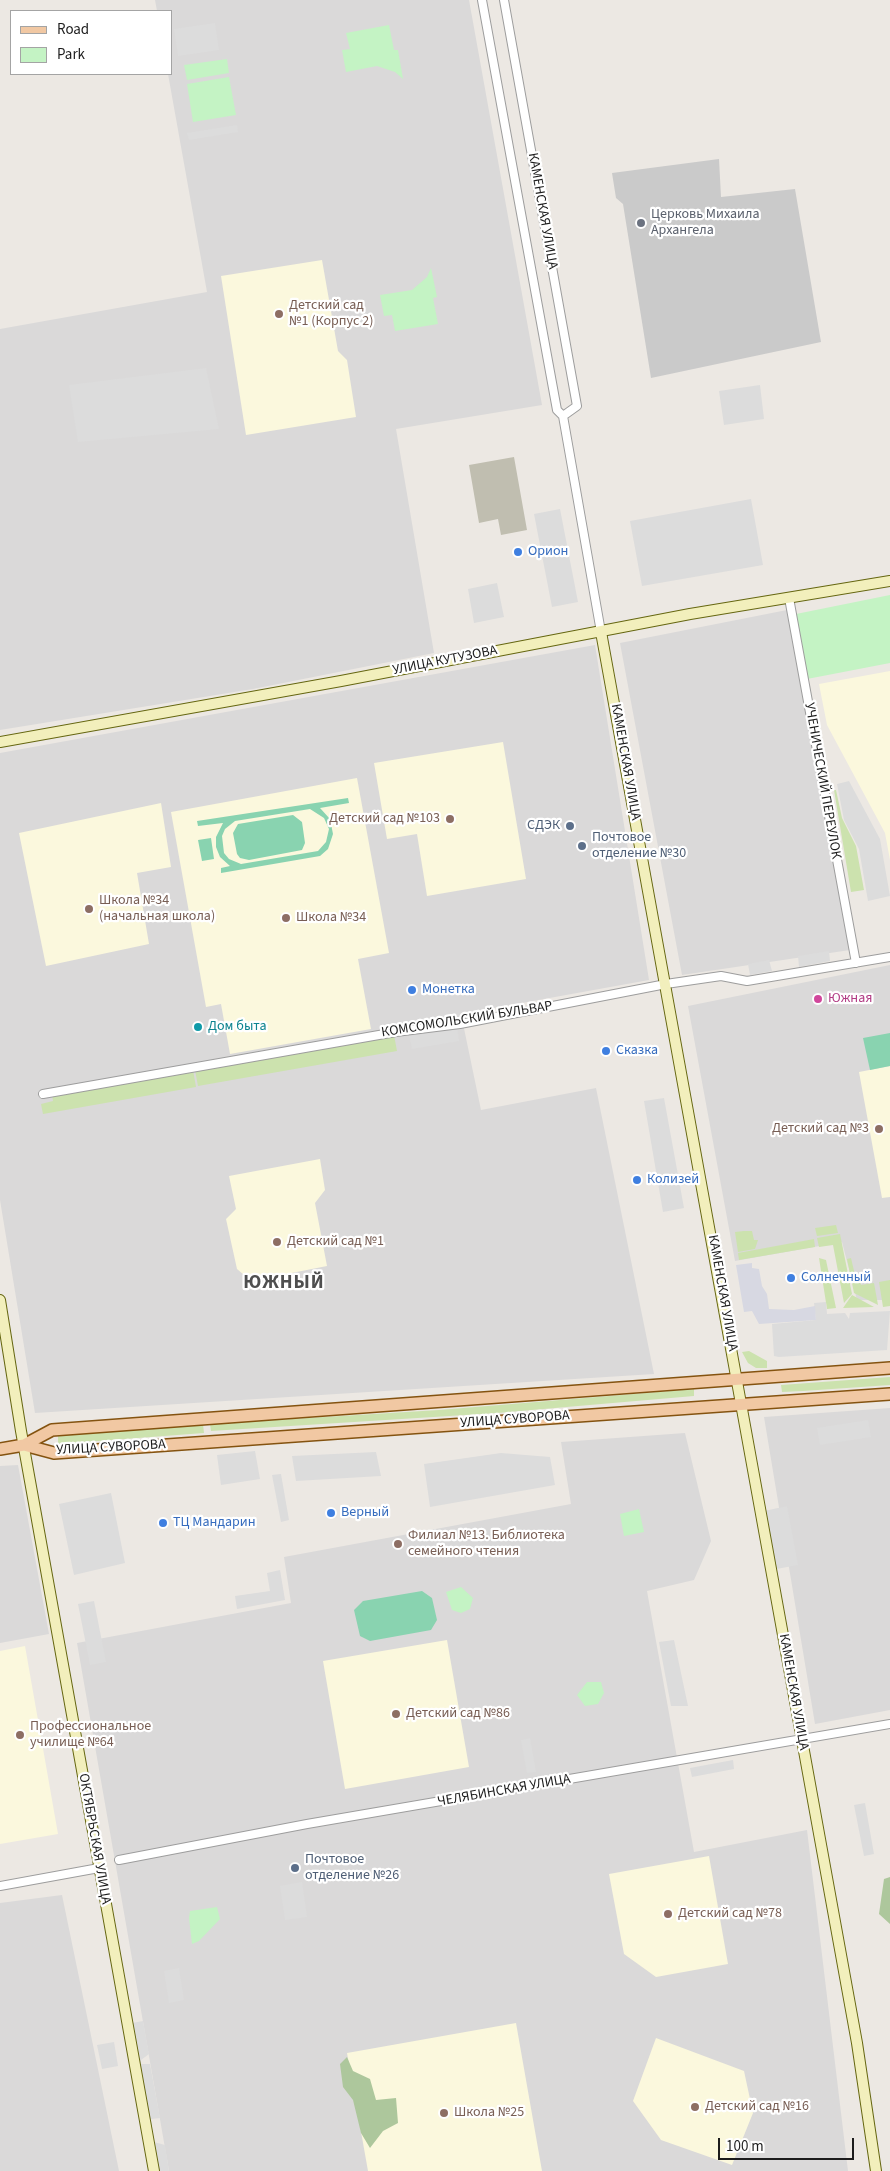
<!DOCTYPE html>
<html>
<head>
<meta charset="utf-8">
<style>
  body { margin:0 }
  #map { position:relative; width:890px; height:2171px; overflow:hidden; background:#ece8e3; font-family:"Source Sans 3",sans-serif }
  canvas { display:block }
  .legend { position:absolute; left:10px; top:10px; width:162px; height:65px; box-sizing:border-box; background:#fff; border:1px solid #a4a4a4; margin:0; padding:6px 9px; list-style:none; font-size:15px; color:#1c1c1c }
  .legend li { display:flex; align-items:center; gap:10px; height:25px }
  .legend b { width:25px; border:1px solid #a4a4a4 }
  .scale { position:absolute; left:718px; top:2138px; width:136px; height:22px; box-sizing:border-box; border:2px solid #1c1c1c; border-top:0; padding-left:6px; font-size:15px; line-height:18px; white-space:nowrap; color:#1c1c1c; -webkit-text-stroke:4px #fff; paint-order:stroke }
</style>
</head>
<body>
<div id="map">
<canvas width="890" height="2171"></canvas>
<ul class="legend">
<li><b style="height:6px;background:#f1c8a3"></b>Road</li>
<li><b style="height:14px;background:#c4f3c4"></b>Park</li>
</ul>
<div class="scale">100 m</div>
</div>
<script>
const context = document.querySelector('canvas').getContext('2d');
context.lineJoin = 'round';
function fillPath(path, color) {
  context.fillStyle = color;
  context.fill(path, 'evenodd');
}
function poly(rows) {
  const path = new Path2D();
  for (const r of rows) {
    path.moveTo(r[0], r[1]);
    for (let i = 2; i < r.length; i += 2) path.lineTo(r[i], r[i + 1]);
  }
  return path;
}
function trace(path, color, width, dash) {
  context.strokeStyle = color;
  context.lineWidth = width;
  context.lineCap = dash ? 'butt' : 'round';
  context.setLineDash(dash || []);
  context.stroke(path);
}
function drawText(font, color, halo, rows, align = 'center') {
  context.font = font + ' "Source Sans 3",sans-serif';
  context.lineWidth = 4.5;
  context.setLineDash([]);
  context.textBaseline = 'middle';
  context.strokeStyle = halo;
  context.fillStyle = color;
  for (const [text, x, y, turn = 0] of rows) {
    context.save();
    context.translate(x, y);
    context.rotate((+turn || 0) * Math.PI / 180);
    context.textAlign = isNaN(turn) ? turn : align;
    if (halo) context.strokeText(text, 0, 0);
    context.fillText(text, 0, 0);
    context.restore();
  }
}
const residential = poly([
  [155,0,469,0,542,405,396,429,434,653,253,689,0,730,0,329,207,292,168,74,171,74,171,11,157,11],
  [787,610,850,950,682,975,620,643],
  [595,645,649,980,461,1014,481,1110,596,1088,654,1374,35,1413,0,1200,0,753],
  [890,965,890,1300,857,1300,842,1242,735,1261,688,1006],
  [890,1408,890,1710,815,1724,764,1417],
  [685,1433,711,1541,694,1580,647,1591,694,1852,807,1830,848,2171,169,2171,77,1643,291,1603,284,1557,571,1504,561,1442],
  [18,1465,49,1634,0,1643,0,1466],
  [62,1895,119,2171,0,2171,0,1903]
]);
const education = poly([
  [322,260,338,351,347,360,356,417,246,435,221,276],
  [890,671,890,860,885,833,827,725,819,684],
  [503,742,526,879,427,896,417,834,387,839,374,763],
  [357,778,389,953,358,959,371,1029,230,1054,221,1004,206,1007,171,812],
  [161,803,171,867,137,873,149,944,46,966,19,833],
  [890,1066,890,1197,882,1198,859,1072],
  [320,1159,325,1190,315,1203,327,1266,251,1281,237,1269,226,1219,236,1209,229,1176],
  [447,1640,469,1767,345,1789,323,1661],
  [25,1646,58,1834,0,1844,0,1651],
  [709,1856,728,1964,656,1977,624,1954,609,1874],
  [516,2023,542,2171,368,2171,347,2053],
  [656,2038,744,2071,753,2113,732,2165,661,2140,633,2101]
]);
const religious = poly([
  [719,159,721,197,795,189,821,342,651,378,623,204,616,198,612,173]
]);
const construction = poly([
  [514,457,527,530,501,535,498,519,479,523,469,465]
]);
const grass = poly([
  [834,790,836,790,842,818,856,846,864,890,851,892],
  [394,1035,397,1051,198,1086,195,1070],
  [193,1070,196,1087,43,1114,41,1104,53,1101,52,1095],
  [836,1225,838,1233,817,1236,815,1228],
  [744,1231,752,1231,754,1240,758,1240,755,1249,738,1252,735,1232],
  [840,1234,852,1294,844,1303,833,1245,819,1247,817,1238],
  [814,1239,815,1247,739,1260,738,1253],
  [819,1258,826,1260,836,1308,827,1309],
  [851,1258,855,1275,859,1275,861,1285,874,1283,878,1305,854,1293,847,1259],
  [890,1280,890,1306,883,1307,879,1282],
  [852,1295,874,1307,843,1308],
  [749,1351,767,1361,767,1368,756,1368,748,1363,742,1352],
  [890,1377,890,1385,803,1391,782,1392,781,1385],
  [694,1389,694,1396,497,1413,211,1431,210,1424,439,1410],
  [203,1424,204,1433,58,1444,58,1435]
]);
const forest = poly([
  [890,1877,890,1924,879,1914,884,1879],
  [347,2057,353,2071,370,2079,376,2100,396,2098,398,2123,383,2131,370,2148,361,2133,353,2100,343,2087,340,2064]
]);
const park = poly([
  [389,25,394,50,398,50,403,79,395,72,377,66,346,72,342,50,350,49,346,33],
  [227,59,229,73,187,80,184,65],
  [229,77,236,115,193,122,187,84],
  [431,268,437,297,433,298,438,324,395,331,392,315,384,316,380,295,412,290,427,277],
  [890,595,890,663,807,679,796,614],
  [639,1509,644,1532,624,1536,620,1514],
  [461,1587,473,1598,470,1609,461,1613,452,1610,446,1592],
  [587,1682,601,1682,604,1693,598,1704,585,1706,577,1695],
  [217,1907,220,1919,199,1941,192,1944,189,1918,190,1911]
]);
const pitch = poly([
  [348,798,349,803,320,808,330,819,333,834,328,849,320,856,221,873,221,868,230,866,220,857,216,847,216,837,223,823,198,826,197,821],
  [310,809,324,818,329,829,326,842,318,851,241,864,229,859,224,853,222,836,225,829,235,821],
  [293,815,302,822,305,843,302,850,249,860,240,858,237,854,233,833,238,824],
  [211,838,214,859,202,861,198,840],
  [890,1033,890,1066,870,1070,863,1038],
  [422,1591,432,1598,437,1620,431,1630,370,1641,360,1636,354,1610,363,1601]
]);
const parking = poly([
  [215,23,219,50,178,56,174,29],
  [237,125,238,132,189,140,187,133],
  [206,368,219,429,78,442,69,385],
  [760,385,764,419,724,425,719,391],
  [751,499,763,565,642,586,630,521],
  [560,509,578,602,552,607,534,514],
  [497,583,504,617,474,623,468,589],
  [849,781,880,839,890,896,868,901,859,849,844,820,837,784],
  [829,951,830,961,799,967,798,956],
  [769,960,772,971,750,975,748,964],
  [457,1026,459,1041,412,1049,409,1035],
  [664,1098,684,1208,663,1212,644,1101],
  [826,1302,827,1314,845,1313,849,1319,850,1313,890,1311,887,1350,779,1357,774,1356,772,1324,816,1320,814,1303],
  [868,1420,871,1437,820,1445,817,1428],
  [255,1451,260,1479,221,1485,217,1455],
  [376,1452,381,1476,296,1481,292,1456],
  [501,1453,550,1457,555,1485,430,1507,424,1464],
  [281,1474,289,1520,281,1522,272,1475],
  [111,1493,125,1563,74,1575,59,1504],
  [787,1506,798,1565,771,1570,760,1512],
  [280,1570,285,1600,237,1609,235,1596,270,1591,267,1573],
  [94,1601,106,1662,90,1665,78,1604],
  [674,1640,688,1706,671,1706,659,1642],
  [530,1738,536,1772,527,1773,521,1740],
  [733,1760,734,1769,692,1777,690,1768],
  [865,1803,874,1854,864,1856,854,1805],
  [302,1882,307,1917,285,1920,280,1886],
  [179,1968,184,2000,169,2003,164,1971],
  [143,2021,149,2054,141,2060,141,2064,150,2064,160,2118,151,2119,154,2142,165,2145,169,2171,154,2171,127,2024],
  [114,2042,118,2066,102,2069,97,2045]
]);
const plaza = poly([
  [752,1263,752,1268,759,1269,762,1286,767,1294,769,1309,794,1310,815,1306,816,1320,759,1324,752,1311,744,1312,736,1265]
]);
const street = poly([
  [482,0,557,410,563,416,601,632],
  [504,0,577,406,563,416],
  [789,598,856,963],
  [43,1094,396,1032,460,1024,666,984,721,976,747,981,890,957],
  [119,1860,307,1824,890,1724],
  [0,1886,99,1868]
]);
const secondary = poly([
  [601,632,857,2043,876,2171],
  [0,742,341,681,690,614,890,581],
  [0,1300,21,1431,154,2171]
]);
const primary = poly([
  [24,1445,54,1453,890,1394],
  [0,1449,24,1445,52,1430,890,1368]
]);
const markers = [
  [641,223,5,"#6b7280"],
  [279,314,5,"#8d6e63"],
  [518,552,5,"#3f7fe0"],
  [450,819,5,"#8d6e63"],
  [570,826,5,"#5c6f8a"],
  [582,846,5,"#5c6f8a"],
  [89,909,5,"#8d6e63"],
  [286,918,5,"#8d6e63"],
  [412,990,5,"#3f7fe0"],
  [818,999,5,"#d1479c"],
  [198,1027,5,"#0f9aa8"],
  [606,1051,5,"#3f7fe0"],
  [879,1129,5,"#8d6e63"],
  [637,1180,5,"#3f7fe0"],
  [277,1242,5,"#8d6e63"],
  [791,1278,5,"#3f7fe0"],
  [331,1513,5,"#3f7fe0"],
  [163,1523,5,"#3f7fe0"],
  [398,1544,5,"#8d6e63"],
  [396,1714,5,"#8d6e63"],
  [20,1735,5,"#8d6e63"],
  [295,1868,5,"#5c6f8a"],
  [668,1914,5,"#8d6e63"],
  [695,2107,5,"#8d6e63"],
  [444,2113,5,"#8d6e63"]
];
const streetNames = [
  ["КАМЕНСКАЯ УЛИЦА",542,211,80],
  ["УЛИЦА КУТУЗОВА",445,661,-11],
  ["КАМЕНСКАЯ УЛИЦА",625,762,80],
  ["УЧЕНИЧЕСКИЙ ПЕРЕУЛОК",822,781,80],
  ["КОМСОМОЛЬСКИЙ БУЛЬВАР",467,1020,-9],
  ["КАМЕНСКАЯ УЛИЦА",722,1293,80],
  ["УЛИЦА СУВОРОВА",515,1420,-4],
  ["УЛИЦА СУВОРОВА",111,1448,-3],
  ["КАМЕНСКАЯ УЛИЦА",793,1692,80],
  ["ЧЕЛЯБИНСКАЯ УЛИЦА",504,1791,-10],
  ["ОКТЯБРЬСКАЯ УЛИЦА",94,1839,80]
];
const worshipNames = [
  ["Церковь Михаила",651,215],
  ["Архангела",651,231]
];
const educationNames = [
  ["Детский сад",289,306],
  ["№1 (Корпус 2)",289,322],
  ["Детский сад №103",440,819,"right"],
  ["Школа №34",99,901],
  ["(начальная школа)",99,917],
  ["Школа №34",296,918],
  ["Детский сад №3",869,1129,"right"],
  ["Детский сад №1",287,1242],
  ["Филиал №13. Библиотека",408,1536],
  ["семейного чтения",408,1552],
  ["Детский сад №86",406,1714],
  ["Профессиональное",30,1727],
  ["училище №64",30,1743],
  ["Детский сад №78",678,1914],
  ["Детский сад №16",705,2107],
  ["Школа №25",454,2113]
];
const shopNames = [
  ["Орион",528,552],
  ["Монетка",422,990],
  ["Сказка",616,1051],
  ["Колизей",647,1180],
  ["Солнечный",801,1278],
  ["Верный",341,1513],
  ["ТЦ Мандарин",173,1523]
];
const serviceNames = [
  ["СДЭК",560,826,"right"],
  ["Почтовое",592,838],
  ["отделение №30",592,854],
  ["Почтовое",305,1860],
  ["отделение №26",305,1876]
];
const hotelNames = [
  ["Южная",828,999]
];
const cultureNames = [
  ["Дом быта",208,1027]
];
const districtNames = [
  ["ЮЖНЫЙ",284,1284]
];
fillPath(residential, '#dad9d9');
fillPath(education, '#fbf8dd');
fillPath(religious, '#cacaca');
fillPath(construction, '#c0beb0');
fillPath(grass, '#cce2ae');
fillPath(forest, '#adc79c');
fillPath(park, '#c4f3c4');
fillPath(pitch, '#89d3b0');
fillPath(parking, '#dcdcdc');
fillPath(plaza, '#d7d8e2');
trace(street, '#9d9d9d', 10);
trace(secondary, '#656610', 12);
trace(primary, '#845310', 14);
trace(street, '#fff', 8);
trace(secondary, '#f2efbc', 10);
trace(primary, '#f1c8a3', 11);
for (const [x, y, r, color] of markers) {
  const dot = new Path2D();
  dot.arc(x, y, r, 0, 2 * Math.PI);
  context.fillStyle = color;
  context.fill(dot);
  trace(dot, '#fff', 2);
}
drawText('14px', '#1c1c1c', '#fff', streetNames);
drawText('14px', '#5b616d', '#fff', worshipNames, 'left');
drawText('14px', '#785e54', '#fff', educationNames, 'left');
drawText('14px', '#366cbe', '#fff', shopNames, 'left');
drawText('14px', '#4e5e75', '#fff', serviceNames, 'left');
drawText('14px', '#b23c85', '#fff', hotelNames, 'left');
drawText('14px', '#0d838f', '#fff', cultureNames, 'left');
context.letterSpacing = '1px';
drawText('bold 19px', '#4f4f4f', '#fff', districtNames);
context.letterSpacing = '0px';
</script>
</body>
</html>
